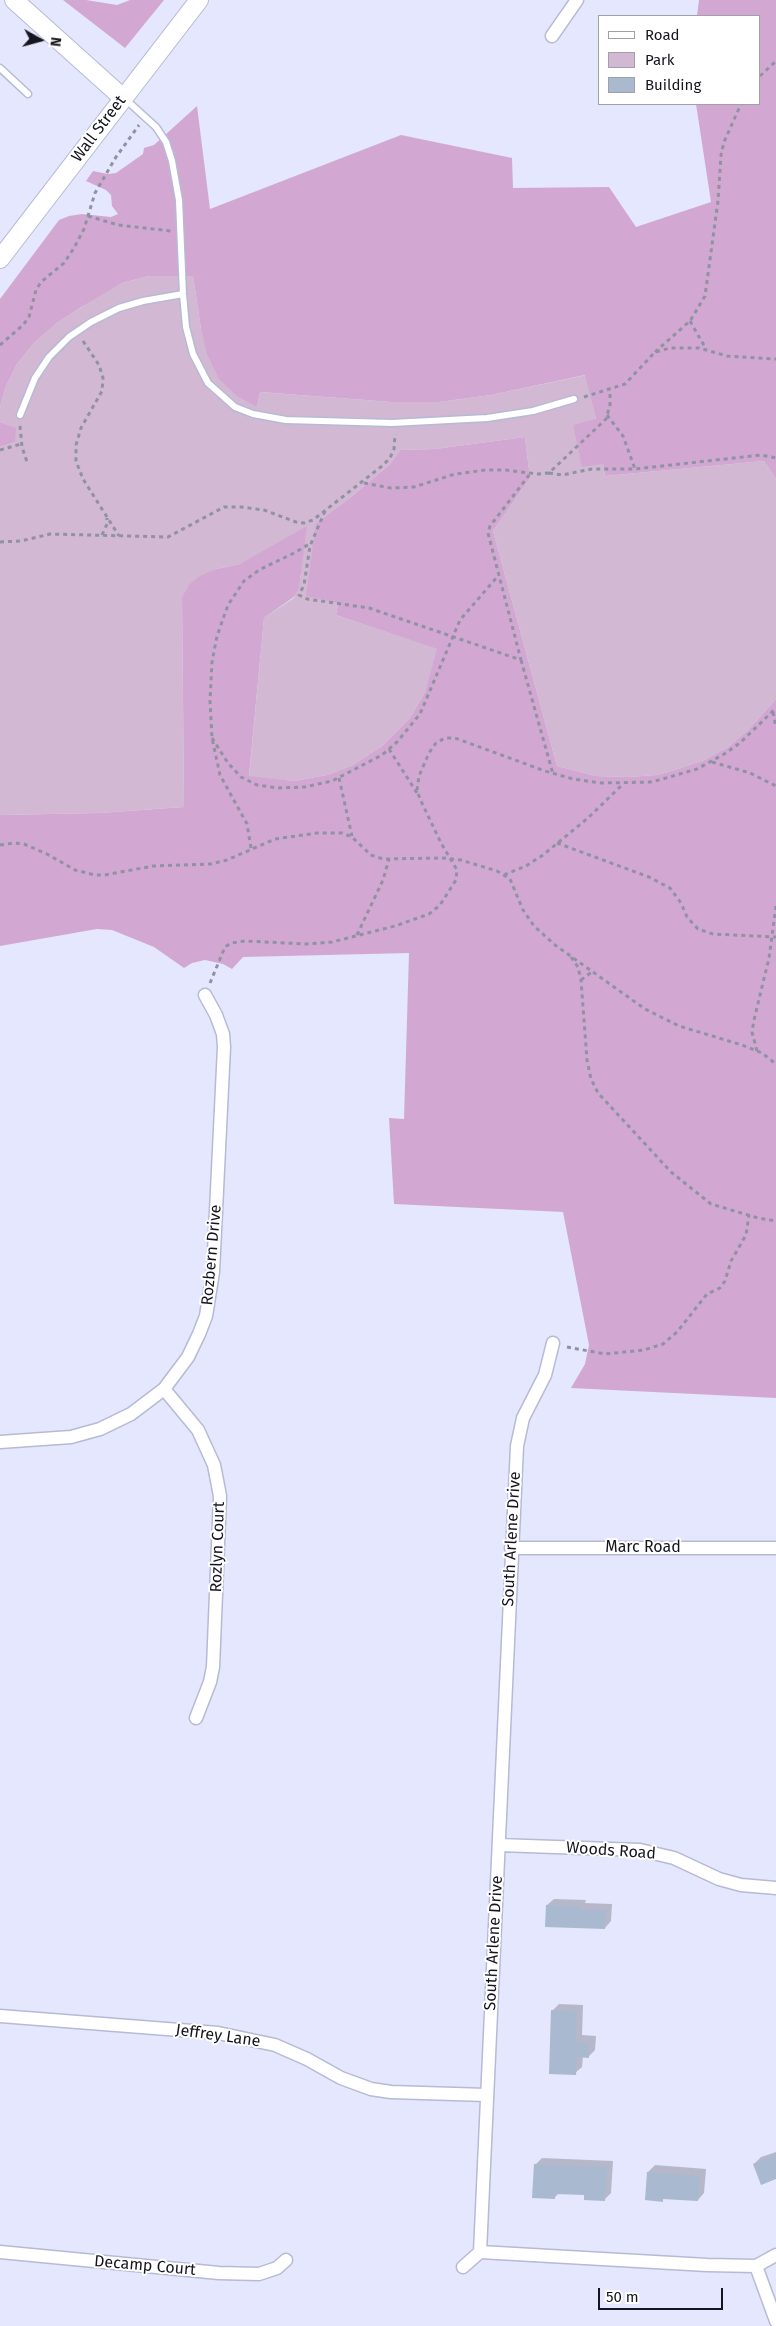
<!DOCTYPE html>
<html>
<head>
<meta charset="utf-8">
<style>
  body { margin:0 }
  #map { position:relative; width:776px; height:2326px; overflow:hidden; background:#e4e7fd; font-family:"Fira Sans",sans-serif }
  canvas { display:block }
  .legend { position:absolute; left:598px; top:15px; width:162px; height:90px; box-sizing:border-box; background:#fff; border:1px solid #a1a1a5; margin:0; padding:6px 9px; list-style:none; font-size:15px; color:#14151f }
  .legend li { display:flex; align-items:center; gap:10px; height:25px }
  .legend b { width:25px; border:1px solid #a1a1a5 }
  .north { position:absolute; left:15px; top:15px; width:50px; height:50px; -webkit-text-stroke:4px #fff; paint-order:stroke; rotate:97deg; font-size:14px; font-weight:700; line-height:20px; text-align:center; color:#14151f }
  .north::after { content:''; display:block; margin:auto; width:18px; height:22px; background:#14151f; clip-path:polygon(50% 0,100% 100%,50% 72%,0 100%) }
  .scale { position:absolute; left:598px; top:2288px; width:125px; height:22px; box-sizing:border-box; border:2px solid #14151f; border-top:0; padding-left:6px; font-size:15px; line-height:18px; white-space:nowrap; color:#14151f; -webkit-text-stroke:4px #fff; paint-order:stroke }
</style>
</head>
<body>
<div id="map">
<canvas width="776" height="2326"></canvas>
<ul class="legend">
<li><b style="height:6px;background:#fff"></b>Road</li>
<li><b style="height:14px;background:#d2b8d2"></b>Park</li>
<li><b style="height:14px;background:#a8b9d0"></b>Building</li>
</ul>
<div class="north">N</div>
<div class="scale">50 m</div>
</div>
<script>
const context = document.querySelector('canvas').getContext('2d');
context.lineJoin = 'round';
function fillPath(path, color) {
  context.fillStyle = color;
  context.fill(path, 'evenodd');
}
function poly(rows) {
  const path = new Path2D();
  for (const r of rows) {
    path.moveTo(r[0], r[1]);
    for (let i = 2; i < r.length; i += 2) path.lineTo(r[i], r[i + 1]);
  }
  return path;
}
function trace(path, color, width, dash) {
  context.strokeStyle = color;
  context.lineWidth = width;
  context.lineCap = dash ? 'butt' : 'round';
  context.setLineDash(dash || []);
  context.stroke(path);
}
function drawText(font, color, halo, rows, align = 'center') {
  context.font = font + ' "Fira Sans",sans-serif';
  context.lineWidth = 4;
  context.setLineDash([]);
  context.textBaseline = 'middle';
  context.strokeStyle = halo;
  context.fillStyle = color;
  for (const [text, x, y, turn = 0] of rows) {
    context.save();
    context.translate(x, y);
    context.rotate((+turn || 0) * Math.PI / 180);
    context.textAlign = isNaN(turn) ? turn : align;
    if (halo) context.strokeText(text, 0, 0);
    context.fillText(text, 0, 0);
    context.restore();
  }
}
const green = poly([
  [149,276,193,276,201,329,257,407,260,392,391,402,439,402,491,395,586,375,596,419,605,476,764,461,776,479,776,699,747,731,728,747,704,760,678,769,657,775,628,777,596,776,557,766,493,531,530,478,525,437,435,449,400,450,390,464,351,497,316,523,338,603,336,615,438,649,425,692,410,718,382,746,353,765,327,775,294,781,249,777,264,618,294,598,301,575,253,558,240,564,216,569,182,597,184,807,99,813,0,815,0,447,15,442,15,428,0,422,0,407,6,386,17,364,34,343,57,323,102,294,122,283]
]);
const forest = poly([
  [63,0,86,0,117,5,130,0,164,0,125,48],
  [699,0,776,0,776,479,764,461,605,476,603,464,582,467,573,425,596,419,585,375,491,395,439,402,391,402,260,392,257,407,237,396,219,379,207,354,201,329,193,276,149,276,122,283,80,308,57,323,34,343,17,364,6,386,0,407,0,299,59,220,69,216,82,214,111,217,118,214,112,206,111,195,106,190,86,181,93,171,108,174,116,173,143,154,144,148,154,145,197,106,210,209,401,135,512,158,513,188,609,187,636,227,711,202,696,104,760,104,760,16,697,16],
  [0,422,16,428,15,442,0,447],
  [525,437,530,478,493,531,557,766,596,776,628,777,657,775,678,769,704,760,728,747,747,731,776,699,776,1398,571,1388,585,1364,589,1345,563,1212,394,1204,389,1118,404,1119,409,953,243,957,232,969,223,964,205,960,192,963,184,968,154,947,112,930,97,929,0,946,0,815,99,813,184,807,182,597,190,584,200,576,216,569,240,564,307,526,299,588,294,597,264,618,249,776,294,781,327,775,353,765,382,746,410,718,425,692,437,649,336,615,338,603,306,596,316,523,351,497,390,464,400,450,435,449]
]);
const shadow = poly([
  [554,1899,586,1900,585,1903,612,1904,611,1921,605,1928,547,1905],
  [559,2004,583,2005,582,2035,596,2036,595,2050,588,2057,583,2056,582,2067,575,2073,552,2011],
  [776,2152,776,2177,754,2164,761,2157],
  [542,2158,613,2161,611,2193,604,2200,585,2194,559,2193,554,2198,535,2165],
  [655,2165,706,2169,704,2193,698,2200,665,2198,662,2200,648,2172]
]);
const building = poly([
  [546,1905,579,1906,579,1910,606,1910,605,1929,545,1927],
  [551,2010,577,2011,576,2042,589,2042,589,2058,577,2057,576,2075,549,2074],
  [776,2155,776,2179,761,2185,753,2164],
  [534,2164,607,2167,605,2201,584,2200,584,2195,555,2194,555,2199,532,2198],
  [647,2172,700,2176,698,2201,663,2199,663,2202,645,2200]
]);
const path = poly([
  [760,76,776,61],
  [88,216,118,225,171,231],
  [690,321,706,349],
  [83,341,99,365,103,378,102,391,81,428,76,445,76,461,83,479,119,536],
  [0,345,23,325,29,317,36,290,41,282,64,263,74,248,84,229,95,193,116,157,139,125],
  [655,352,690,321,705,296,718,201,721,155,724,142,741,104],
  [584,397,625,384,655,352,670,348,699,348,727,356,776,359],
  [607,415,623,436,635,469],
  [20,426,22,447,27,462],
  [0,450,21,444],
  [549,473,562,475,592,469,635,469,761,455,776,458],
  [364,483,391,488,414,487,455,474,486,470,506,470,538,474,549,473,606,419,610,405,610,390],
  [325,511,310,546,304,585,299,595,307,599,369,608,521,660,488,533,490,526,530,474],
  [102,535,107,524,107,518],
  [0,542,21,541,50,534,168,537,224,507,241,507,264,510,296,522,304,523,313,520,382,466,390,458,394,449,395,434],
  [521,660,553,774],
  [773,712,776,728],
  [212,738,228,763,241,777,257,785,278,788,305,787,332,781,382,755,397,742,420,714,460,620,498,576],
  [389,749,417,793],
  [712,762,750,773,776,786],
  [339,778,352,836],
  [557,843,649,877,670,888,681,903,687,917,698,929,713,934,776,937],
  [0,845,14,843,24,844,47,854,75,870,95,875,105,875,153,866,211,864,227,860,275,839,317,833,342,833,352,837,371,855,383,859,443,858,461,860,497,871,510,879,523,910,534,926,555,945,645,1009,679,1026,742,1045,762,1053,776,1064],
  [251,848,247,824,220,775,212,738,210,701,212,662,217,636,228,605,244,581,259,570,294,553,311,543],
  [504,875,526,866,543,855,588,818,623,784],
  [357,935,383,880,389,859],
  [571,957,578,967,581,980,587,1060,591,1079,598,1093,671,1172,711,1204,758,1218,776,1221],
  [581,980,593,971],
  [210,983,225,947,231,943,245,941,306,944,332,942,395,926,429,914,440,905,456,880,457,870,441,843,420,799,417,790,419,776,429,753,436,743,445,738,455,738,545,771,573,779,601,783,652,782,697,769,726,753,741,742,776,708],
  [757,1051,752,1032,754,1020,769,958,776,906],
  [567,1347,605,1354,644,1350,663,1344,677,1332,707,1294,720,1288,725,1281,731,1261,746,1235,749,1215]
]);
const lane = poly([
  [0,68,28,94],
  [124,98,156,127,166,142,172,161,179,200,183,294,186,327,193,354,208,383,235,407,253,414,286,420,392,423,487,418,533,411,574,399],
  [20,415,35,378,49,357,69,337,91,322,119,308,143,301,183,294]
]);
const street = poly([
  [552,36,577,0],
  [164,1389,198,1430,214,1465,220,1496,213,1667,210,1682,196,1718],
  [0,1442,71,1437,100,1429,131,1414,164,1389,188,1357,199,1334,206,1316,213,1272,224,1047,223,1034,216,1015,205,995],
  [511,1548,776,1548],
  [499,1845,640,1850,674,1858,719,1879,741,1885,776,1888],
  [0,2016,218,2033,275,2045,307,2059,341,2078,371,2089,391,2092,486,2095],
  [0,2252,219,2273,259,2274,277,2268,286,2260],
  [480,2252,517,1446,523,1418,545,1375,553,1343],
  [480,2252,707,2265,756,2266,776,2255],
  [756,2266,776,2321],
  [463,2267,480,2252]
]);
const secondary = poly([
  [14,0,123,98],
  [0,259,199,0]
]);
const streetNames = [
  ["Wall Street",99,129,-53],
  ["Rozbern Drive",212,1255,-85],
  ["South Arlene Drive",512,1539,-87],
  ["Rozlyn Court",218,1547,-88],
  ["Marc Road",643,1548],
  ["Woods Road",611,1851,4],
  ["South Arlene Drive",494,1943,-87],
  ["Jeffrey Lane",218,2036,8],
  ["Decamp Court",145,2266,5]
];
fillPath(green, '#d2b8d2');
fillPath(forest, '#d2a8d3');
fillPath(shadow, '#0003');
fillPath(building, '#a8b9d0');
trace(lane, '#b6bad4', 9);
trace(street, '#b6bad4', 15);
trace(secondary, '#b6bad4', 20);
trace(path, '#9092a3', 3, [4, 4]);
trace(lane, '#fff', 6);
trace(street, '#fff', 12);
trace(secondary, '#fff', 18);
drawText('16px', '#14151f', '#fff', streetNames);
</script>
</body>
</html>
